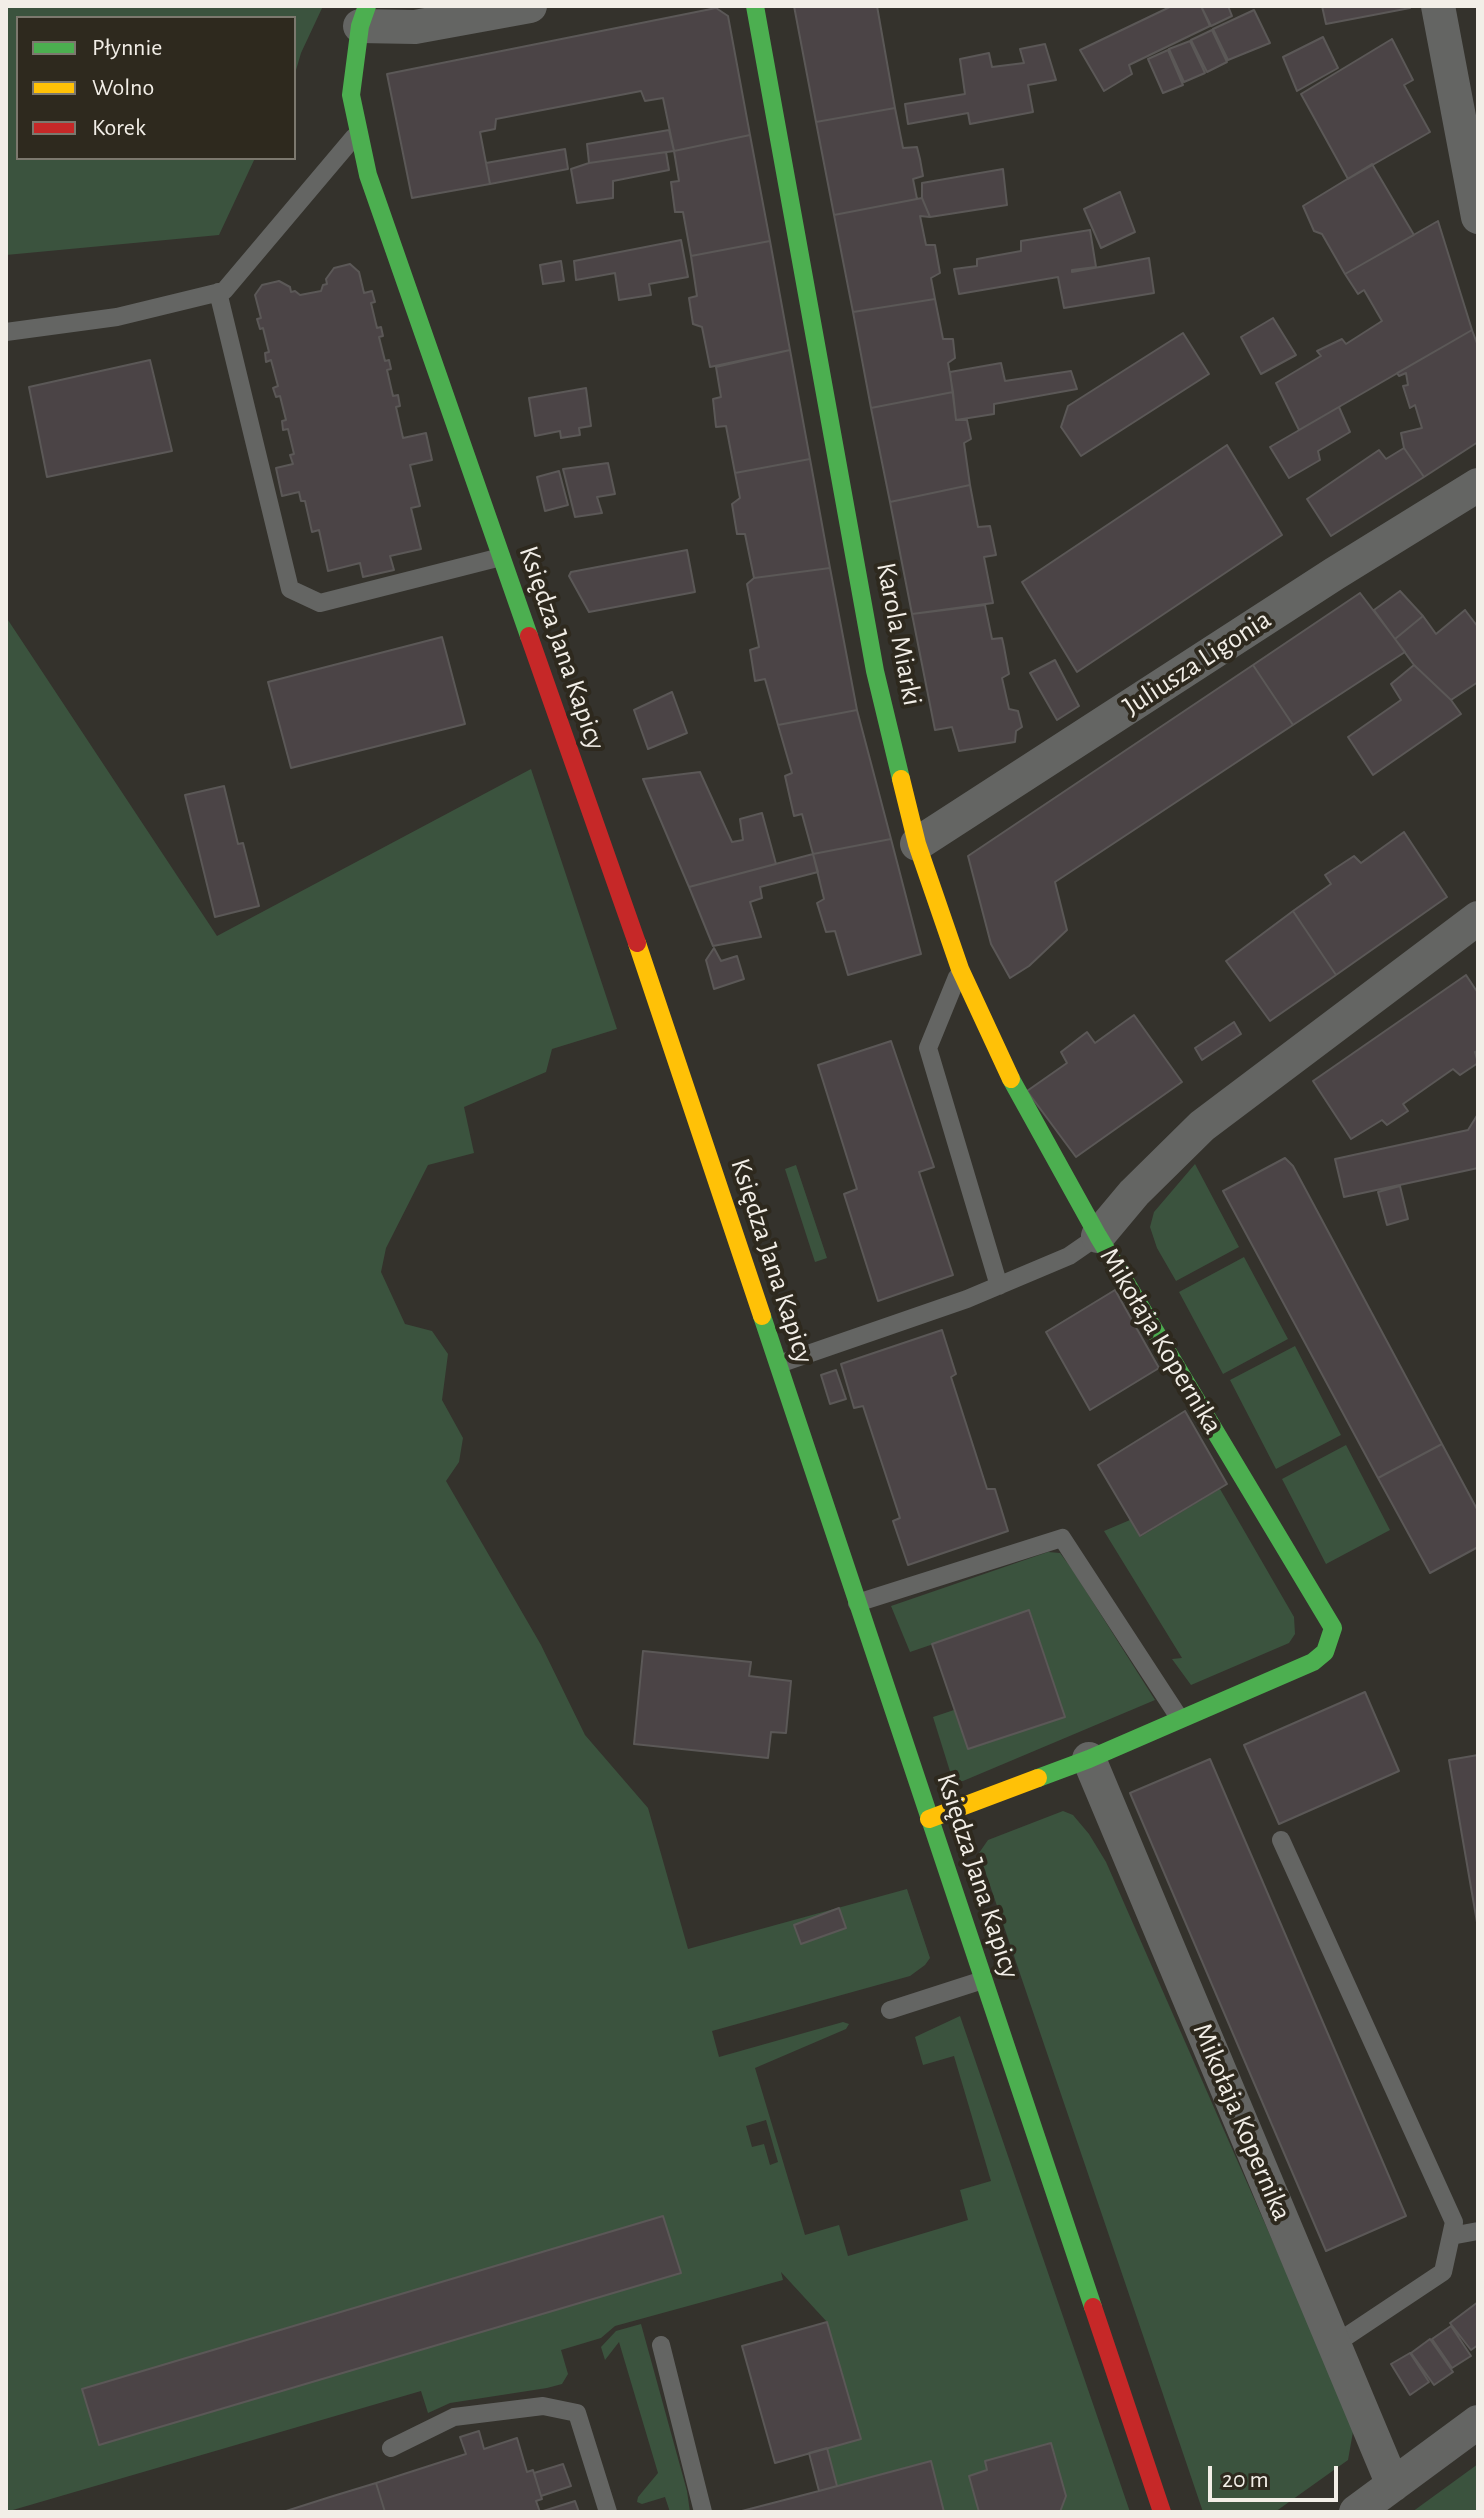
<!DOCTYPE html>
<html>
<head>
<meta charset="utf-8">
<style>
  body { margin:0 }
  #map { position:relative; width:1484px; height:2518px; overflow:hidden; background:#34322c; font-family:"Alegreya Sans",sans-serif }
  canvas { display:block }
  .frame { position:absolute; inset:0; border:8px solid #f2eee7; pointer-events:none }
  .legend { position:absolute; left:16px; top:16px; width:280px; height:144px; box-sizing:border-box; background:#2e291e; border:2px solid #7c786e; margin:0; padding:10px 14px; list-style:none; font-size:24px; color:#f2eee7 }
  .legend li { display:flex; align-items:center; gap:16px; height:40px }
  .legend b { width:40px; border:2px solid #7c786e }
  .scale { position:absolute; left:1208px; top:2466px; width:130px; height:36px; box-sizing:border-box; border:4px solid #f2eee7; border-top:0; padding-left:10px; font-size:24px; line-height:28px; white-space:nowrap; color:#f2eee7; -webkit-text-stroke:6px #2e291e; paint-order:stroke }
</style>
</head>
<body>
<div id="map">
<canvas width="1484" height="2518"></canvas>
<div class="frame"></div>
<ul class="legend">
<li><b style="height:10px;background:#4caf50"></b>Płynnie</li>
<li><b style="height:10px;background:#ffc107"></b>Wolno</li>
<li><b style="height:10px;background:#c62828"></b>Korek</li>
</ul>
<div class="scale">20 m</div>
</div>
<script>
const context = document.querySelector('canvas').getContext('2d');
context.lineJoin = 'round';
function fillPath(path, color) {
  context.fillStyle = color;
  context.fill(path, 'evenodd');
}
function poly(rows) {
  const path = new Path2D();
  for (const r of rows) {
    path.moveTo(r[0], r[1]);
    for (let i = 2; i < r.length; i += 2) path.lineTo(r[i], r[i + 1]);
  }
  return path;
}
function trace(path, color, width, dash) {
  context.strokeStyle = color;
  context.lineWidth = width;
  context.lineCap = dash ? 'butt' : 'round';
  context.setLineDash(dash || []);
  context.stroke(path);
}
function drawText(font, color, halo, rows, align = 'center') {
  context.font = font + ' "Alegreya Sans",sans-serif';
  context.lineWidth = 8;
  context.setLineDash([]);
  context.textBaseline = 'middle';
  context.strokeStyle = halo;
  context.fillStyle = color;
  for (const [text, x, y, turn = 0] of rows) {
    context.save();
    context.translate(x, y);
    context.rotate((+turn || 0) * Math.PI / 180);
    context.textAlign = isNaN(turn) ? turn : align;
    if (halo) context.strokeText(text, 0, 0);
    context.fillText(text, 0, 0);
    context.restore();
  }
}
const green = poly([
  [6,6,323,6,301,53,294,77,294,18,18,18,18,158,255,158,219,235,6,255],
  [6,617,217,936,531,769,617,1029,552,1049,546,1072,464,1107,474,1153,428,1165,386,1248,381,1272,405,1324,432,1331,448,1354,442,1400,463,1438,459,1462,446,1481,541,1645,585,1735,648,1808,688,1949,907,1889,930,1958,925,1965,910,1976,712,2031,719,2057,843,2022,849,2024,846,2029,755,2068,805,2235,839,2225,848,2256,968,2220,960,2190,991,2181,954,2056,923,2065,915,2037,960,2016,1130,2512,1060,2512,1066,2496,1050,2443,986,2461,987,2470,970,2476,979,2512,944,2512,930,2461,837,2486,827,2448,861,2438,827,2322,781,2272,783,2280,615,2326,601,2338,561,2350,568,2374,562,2384,547,2388,450,2403,428,2413,421,2391,6,2512],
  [766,2120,778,2162,770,2165,764,2144,752,2147,746,2126],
  [1195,1164,1239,1247,1176,1281,1157,1248,1150,1227,1154,1212],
  [796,1165,827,1258,815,1262,785,1169],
  [1244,1257,1288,1339,1223,1374,1179,1292],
  [1295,1346,1341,1435,1276,1469,1230,1380],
  [1346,1445,1390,1530,1326,1564,1282,1479],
  [1220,1489,1294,1617,1295,1634,1289,1643,1191,1685,1172,1659,1182,1658,1104,1531,1130,1520,1140,1537],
  [1048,1552,1060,1553,1072,1569,1155,1700,963,1781,953,1781,933,1717,954,1710,969,1749,1065,1717,1030,1611,910,1652,891,1606],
  [1063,1811,1073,1815,1089,1834,1106,1862,1354,2426,1348,2460,1275,2512,1203,2512,979,1853,988,1840],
  [641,2324,687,2491,690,2512,670,2512,665,2497,642,2504,637,2502,638,2497,658,2473,619,2342,605,2360,601,2347,616,2331],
  [1478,2464,1478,2512,1412,2512]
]);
const building = poly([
  [794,6,877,6,895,108,816,122,794,6],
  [1172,6,1201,6,1210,26,1129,65,1132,74,1104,91,1080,50,1172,6],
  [1201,6,1228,6,1232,16,1211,26,1201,6],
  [1322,6,1410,6,1410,8,1326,24,1322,6],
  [716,8,728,16,750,135,674,151,663,98,645,101,641,91,496,119,495,129,480,132,490,184,412,198,387,74,716,8],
  [1254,10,1270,43,1228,60,1213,29,1254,10],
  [1212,30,1227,62,1207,72,1191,40,1212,30],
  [1323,37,1338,68,1297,91,1283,57,1323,37],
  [1392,39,1413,80,1404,85,1430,132,1348,179,1301,94,1392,39],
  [1190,41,1205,73,1184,82,1169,49,1190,41],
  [1045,44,1056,80,1028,85,1033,112,970,124,968,113,908,124,905,104,965,94,960,59,989,53,992,67,1024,63,1020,49,1045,44],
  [1168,50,1183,85,1163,93,1148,59,1168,50],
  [895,108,903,148,917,147,920,159,923,176,913,179,917,199,834,215,816,122,895,108],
  [669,130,674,151,589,163,587,144,669,130],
  [750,135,770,241,691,256,683,212,675,212,671,182,679,181,674,151,750,135],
  [565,149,568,169,490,184,486,163,565,149],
  [666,152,669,170,613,181,613,198,577,203,571,169,589,163,666,152],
  [1372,164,1414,235,1345,274,1322,234,1314,231,1303,206,1372,164],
  [1003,169,1007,205,930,217,922,198,922,183,1003,169],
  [1120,192,1135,232,1101,248,1084,209,1120,192],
  [922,198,930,217,920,216,926,245,935,245,940,273,931,278,935,299,853,312,834,215,922,198],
  [1438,221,1472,330,1299,430,1276,383,1321,356,1317,351,1342,339,1346,344,1382,321,1364,290,1358,294,1345,274,1438,221],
  [1090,230,1096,267,1072,270,1072,272,1149,258,1154,293,1064,308,1058,277,959,294,954,269,977,266,977,259,1021,251,1021,241,1090,230],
  [681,240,688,277,649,284,651,295,619,300,615,273,576,280,574,261,681,240],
  [770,241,790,350,710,367,702,327,693,324,689,298,697,296,691,256,770,241],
  [561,261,564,281,543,284,540,265,561,261],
  [350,264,359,272,364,293,372,291,375,302,371,303,377,328,381,327,383,336,379,337,385,361,389,360,391,369,387,370,393,396,398,395,400,406,396,407,403,438,426,433,432,460,410,465,420,506,411,508,421,549,390,556,394,570,363,577,360,563,328,571,319,530,312,532,305,501,301,501,299,492,282,496,276,468,293,464,290,455,294,454,288,429,283,430,282,421,286,420,280,396,276,397,273,388,278,386,271,360,266,362,265,353,269,352,263,328,260,329,257,319,261,318,255,295,262,285,279,281,290,287,291,292,295,291,300,295,321,291,323,285,327,284,326,279,334,268,350,264],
  [935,299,943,339,953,339,955,358,948,363,953,392,871,408,853,312,935,299],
  [1273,318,1296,355,1261,374,1241,337,1273,318],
  [1472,330,1478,346,1478,442,1424,477,1404,448,1401,433,1422,428,1415,405,1410,408,1403,386,1408,385,1406,373,1399,376,1397,373,1472,330],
  [1183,333,1209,374,1081,456,1061,427,1068,406,1183,333],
  [790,350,810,459,735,473,726,426,716,427,713,399,721,397,716,367,790,350],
  [150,360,172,451,47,477,29,387,150,360],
  [1001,363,1005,381,1071,371,1077,389,994,404,994,414,956,420,950,372,1001,363],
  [586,388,591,426,579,428,580,435,561,438,560,431,535,436,529,398,586,388],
  [953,392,956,420,967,420,971,439,964,443,970,485,890,502,871,408,953,392],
  [1339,407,1350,432,1318,451,1320,460,1289,478,1270,447,1339,407],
  [1227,445,1282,535,1077,672,1022,582,1227,445],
  [1404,448,1424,477,1331,536,1307,499,1379,450,1386,459,1404,448],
  [810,459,830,568,754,578,745,534,737,534,732,504,740,498,735,473,810,459],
  [608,463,615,494,597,497,602,513,575,517,563,469,608,463],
  [559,471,568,505,545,511,537,477,559,471],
  [970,485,978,527,990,526,996,555,984,557,993,603,912,614,890,502,970,485],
  [687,550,695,592,589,612,569,576,571,572,687,550],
  [830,568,857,710,778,725,765,679,755,681,750,650,759,647,747,584,754,578,830,568],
  [1400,591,1423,616,1395,639,1374,610,1400,591],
  [1360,593,1405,652,1293,725,1253,665,1360,593],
  [985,605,992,639,1002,638,1004,647,1009,674,1002,678,1009,709,1018,711,1022,727,1016,731,1015,742,959,751,952,727,935,730,912,614,985,605],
  [1465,610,1478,627,1478,682,1451,700,1414,665,1395,639,1423,616,1436,634,1465,610],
  [442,637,465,724,291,768,268,682,442,637],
  [1055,660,1079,706,1057,720,1030,673,1055,660],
  [1253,665,1293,725,1055,882,1067,930,1029,966,1010,978,991,944,968,856,1253,665],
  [1414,665,1451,700,1461,714,1373,775,1348,737,1401,700,1391,684,1414,665],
  [672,692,687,733,648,749,634,710,672,692],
  [857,710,891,839,813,854,802,814,794,816,785,776,792,773,778,725,857,710],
  [700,772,732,842,743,840,740,819,762,813,776,864,689,887,643,779,700,772],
  [224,786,238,844,243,843,259,906,215,917,185,795,224,786],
  [1404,832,1447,897,1336,975,1293,911,1331,884,1325,875,1354,856,1361,863,1404,832],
  [891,839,921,954,848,975,835,931,826,932,817,903,824,899,813,854,891,839],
  [813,854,818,872,760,887,762,898,750,902,761,937,713,946,689,887,813,854],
  [1293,911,1336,975,1270,1021,1226,961,1293,911],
  [714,948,721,961,737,956,744,979,714,989,706,960,714,948],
  [1466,975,1478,993,1478,1051,1475,1052,1478,1063,1460,1075,1453,1069,1403,1104,1408,1111,1387,1125,1382,1120,1351,1139,1313,1081,1466,975],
  [1134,1015,1182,1082,1076,1157,1027,1091,1067,1063,1061,1052,1087,1032,1095,1043,1134,1015],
  [1234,1022,1241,1034,1202,1060,1195,1048,1234,1022],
  [891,1041,934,1167,919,1172,953,1275,878,1301,844,1194,857,1189,818,1065,891,1041],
  [1478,1114,1478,1168,1344,1197,1335,1159,1468,1130,1478,1114],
  [1285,1158,1293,1166,1442,1444,1378,1478,1223,1191,1285,1158],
  [1400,1186,1408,1219,1387,1225,1378,1192,1400,1186],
  [1115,1290,1159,1368,1090,1410,1046,1332,1115,1290],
  [942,1330,956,1374,951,1377,987,1489,995,1489,1008,1531,908,1565,893,1521,900,1518,863,1406,854,1408,841,1364,942,1330],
  [836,1370,846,1399,830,1404,821,1375,836,1370],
  [1185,1411,1227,1484,1140,1536,1098,1465,1185,1411],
  [1442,1444,1478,1511,1478,1547,1430,1573,1378,1478,1442,1444],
  [1029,1610,1065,1717,968,1749,932,1644,1029,1610],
  [643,1651,751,1662,749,1676,791,1681,786,1733,771,1732,768,1758,634,1744,643,1651],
  [1365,1692,1399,1771,1279,1824,1244,1745,1365,1692],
  [1478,1755,1478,1928,1449,1760,1478,1755],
  [1210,1759,1406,2216,1326,2251,1130,1793,1210,1759],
  [839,1908,846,1928,801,1944,794,1925,839,1908],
  [663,2216,681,2273,99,2445,82,2389,663,2216],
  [1478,2302,1478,2345,1471,2350,1450,2323,1478,2302],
  [827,2322,861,2439,775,2463,742,2346,827,2322],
  [1451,2326,1471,2356,1452,2368,1432,2339,1451,2326],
  [1430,2339,1453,2372,1434,2385,1411,2353,1430,2339],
  [1410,2353,1429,2382,1410,2395,1391,2364,1410,2353],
  [479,2431,484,2449,517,2438,527,2472,533,2470,541,2496,542,2499,536,2501,540,2512,575,2501,579,2512,385,2512,376,2483,466,2454,460,2437,479,2431],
  [1051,2443,1066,2496,1060,2512,979,2512,969,2476,987,2470,985,2461,1051,2443],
  [827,2448,837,2486,819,2491,809,2453,827,2448],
  [931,2461,944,2512,738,2512,819,2491,931,2461],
  [563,2464,571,2486,541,2496,534,2473,563,2464],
  [376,2483,385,2512,283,2512,330,2497,376,2483]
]);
const lane = poly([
  [218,292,290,589,320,603,501,557],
  [6,332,117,317,224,291,354,137],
  [957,977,928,1048,999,1286],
  [779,1364,967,1299,1069,1256,1098,1236],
  [857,1603,1062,1538,1180,1719],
  [1281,1840,1454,2222,1443,2272,1335,2344],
  [890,2010,983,1980],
  [1451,2236,1478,2231],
  [661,2345,703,2512],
  [391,2448,454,2417,543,2406,577,2413,608,2512]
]);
const street = poly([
  [1438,6,1478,217],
  [360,26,415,27,530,6],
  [917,844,1334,574,1478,485],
  [1098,1236,1134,1193,1202,1126,1478,918],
  [1089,1759,1393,2485],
  [1356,2512,1478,2422]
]);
const fast = poly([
  [367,6,360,26,351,95,368,175,529,636],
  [755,6,875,671,901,779],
  [1011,1079,1098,1236,1333,1628,1325,1652,1313,1662,1089,1759,1038,1778],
  [762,1316,1093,2307]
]);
const slow = poly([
  [901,779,917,844,960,969,1011,1079],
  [637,943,762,1316],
  [929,1819,1038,1778]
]);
const jam = poly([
  [529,636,637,943],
  [1093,2307,1162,2512]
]);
const streetNames = [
  ["Karola Miarki",899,634,79],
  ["Księdza Jana Kapicy",562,648,71],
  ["Juliusza Ligonia",1197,663,-33],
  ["Księdza Jana Kapicy",772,1261,72],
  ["Mikołaja Kopernika",1161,1341,59],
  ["Księdza Jana Kapicy",978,1876,72],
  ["Mikołaja Kopernika",1242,2122,67]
];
fillPath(green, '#3b533e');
fillPath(building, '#4b4446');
trace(building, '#5b5857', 2);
trace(lane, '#646563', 18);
trace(street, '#646563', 34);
trace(fast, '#4caf50', 18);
trace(slow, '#ffc107', 18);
trace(jam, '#c62828', 18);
drawText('28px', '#f2eee7', '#2e291e', streetNames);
</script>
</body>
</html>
